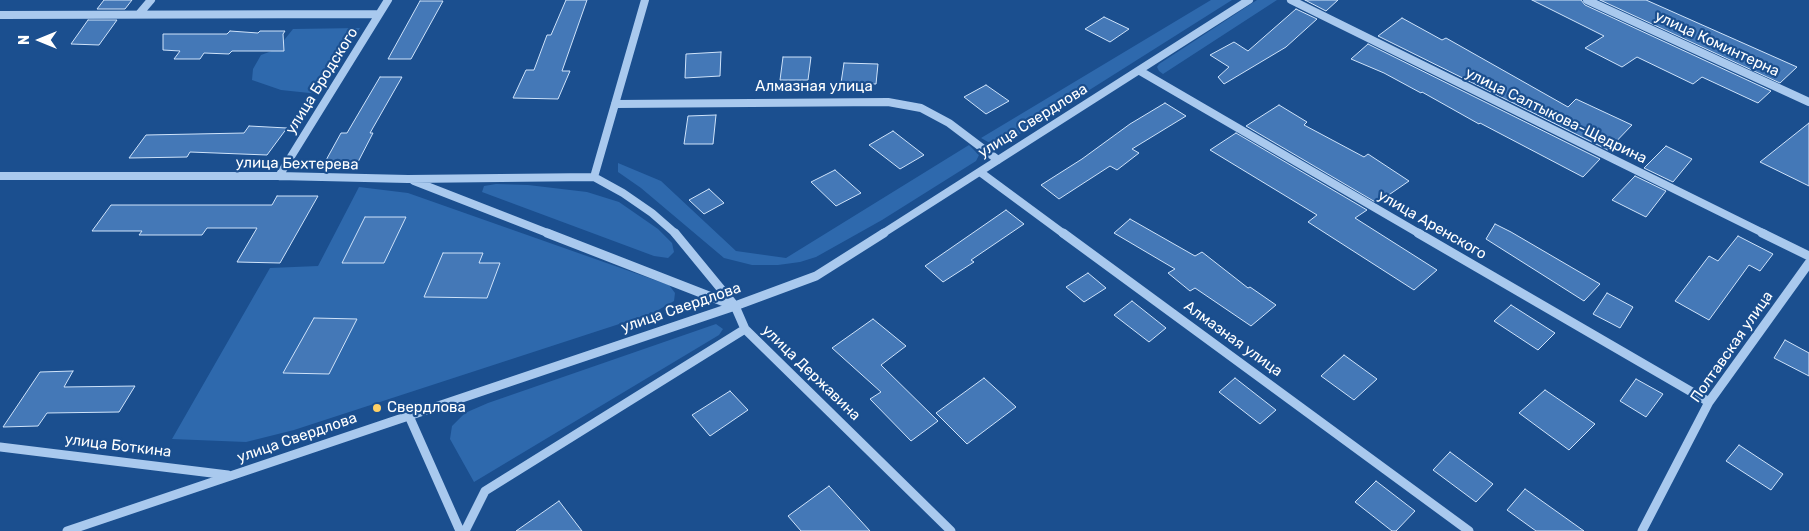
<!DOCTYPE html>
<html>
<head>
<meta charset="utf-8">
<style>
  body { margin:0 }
  #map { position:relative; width:1809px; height:531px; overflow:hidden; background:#1b4f8f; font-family:Rubik,sans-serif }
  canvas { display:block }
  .north { position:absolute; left:15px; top:15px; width:50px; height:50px; -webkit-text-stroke:4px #1b4f8f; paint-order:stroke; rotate:270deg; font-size:14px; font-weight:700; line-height:20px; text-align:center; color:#fff }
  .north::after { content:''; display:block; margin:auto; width:18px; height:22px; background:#fff; clip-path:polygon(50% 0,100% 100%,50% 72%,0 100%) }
</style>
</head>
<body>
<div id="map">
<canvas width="1809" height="531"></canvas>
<div class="north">N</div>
</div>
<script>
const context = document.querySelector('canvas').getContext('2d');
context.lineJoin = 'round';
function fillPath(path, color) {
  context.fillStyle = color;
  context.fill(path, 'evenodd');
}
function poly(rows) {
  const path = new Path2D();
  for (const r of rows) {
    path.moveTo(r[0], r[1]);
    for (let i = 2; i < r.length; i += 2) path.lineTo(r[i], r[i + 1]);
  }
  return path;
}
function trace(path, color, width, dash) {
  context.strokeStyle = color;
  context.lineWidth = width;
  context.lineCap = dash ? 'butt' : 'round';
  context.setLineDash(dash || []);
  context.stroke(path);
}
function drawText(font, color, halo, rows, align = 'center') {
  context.font = font + ' Rubik,sans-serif';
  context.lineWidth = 4.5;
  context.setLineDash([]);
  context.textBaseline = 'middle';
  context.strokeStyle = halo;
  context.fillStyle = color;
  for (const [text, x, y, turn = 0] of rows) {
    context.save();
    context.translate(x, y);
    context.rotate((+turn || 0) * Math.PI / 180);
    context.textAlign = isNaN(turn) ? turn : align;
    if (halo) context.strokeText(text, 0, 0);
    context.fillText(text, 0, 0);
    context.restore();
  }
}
const green = poly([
  [1211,0,1232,0,1007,142,999,144,990,143,981,138],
  [1257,0,1277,0,1163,74,1159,71,1157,67,1159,64],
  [360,28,319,94,281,90,252,80,253,69,261,55,277,49,293,29],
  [969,145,979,155,976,161,882,220,816,257,800,262,778,265,752,265,724,258,641,188,618,172,618,163,661,181,736,251,786,258],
  [496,184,528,185,587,192,619,202,658,229,672,243,674,252,668,258,654,256,482,192,484,186],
  [359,187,408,193,669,285,675,293,674,301,653,313,294,430,246,442,172,439,270,268,318,266],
  [716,324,723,329,719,335,474,482,450,439,452,426,465,413,488,403]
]);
const building = poly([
  [104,0,132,0,125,9,97,9,104,0],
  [566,0,587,0,562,71,570,71,558,99,513,98,526,70,534,70,547,35,551,35,566,0],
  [1305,0,1338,0,1326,11,1305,0],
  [1532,0,1581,0,1585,5,1771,91,1758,103,1702,77,1693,84,1637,57,1622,67,1585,48,1604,36,1532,0],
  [1600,0,1646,0,1797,67,1780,83,1600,0],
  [420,1,443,1,411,59,388,59,420,1],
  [1296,9,1317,19,1286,47,1224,84,1218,77,1229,67,1210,55,1234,42,1248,51,1296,9],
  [1104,17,1129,29,1110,42,1085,29,1104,17],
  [1402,18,1442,40,1446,38,1568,107,1576,99,1632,125,1608,150,1378,36,1402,18],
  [88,20,117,20,99,45,71,44,88,20],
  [230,31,258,33,260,31,285,31,283,34,284,51,232,51,229,54,204,53,200,59,174,59,180,51,163,50,163,34,227,34,230,31],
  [1368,44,1600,159,1583,177,1480,123,1479,124,1422,92,1421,93,1384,73,1351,59,1368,44],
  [721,52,720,76,685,78,686,54,721,52],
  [783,57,811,57,808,80,780,80,783,57],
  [844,63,878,64,876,84,841,83,844,63],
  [380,77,402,77,370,133,373,133,358,162,325,162,341,133,347,133,380,77],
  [986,85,1009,101,986,114,964,97,986,85],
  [1165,103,1186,116,1132,149,1139,153,1117,170,1110,166,1059,199,1041,185,1082,159,1130,124,1165,103],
  [1279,105,1307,122,1304,125,1364,157,1368,154,1409,181,1377,203,1246,126,1279,105],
  [716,115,713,144,684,144,688,116,716,115],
  [1809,123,1809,186,1760,162,1809,123],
  [249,126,287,128,267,155,190,152,187,157,129,158,146,135,244,133,249,126],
  [893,131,924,155,900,169,869,145,893,131],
  [1236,133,1367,210,1355,218,1437,270,1414,290,1308,222,1317,215,1210,150,1236,133],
  [1666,146,1692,159,1673,182,1644,168,1666,146],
  [835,170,861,193,836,206,811,182,835,170],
  [1635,176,1666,191,1646,217,1612,200,1635,176],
  [709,189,724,203,704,214,689,200,709,189],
  [277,196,318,196,280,263,237,262,257,228,207,228,202,235,139,235,142,231,92,231,111,205,272,205,277,196],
  [1006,210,1024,224,971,260,974,262,943,282,925,266,1006,210],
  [365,217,406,217,384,263,342,263,365,217],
  [1130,219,1195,256,1202,252,1248,288,1250,287,1276,305,1251,326,1195,288,1190,291,1168,273,1175,269,1114,233,1130,219],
  [1495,224,1511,232,1600,284,1584,301,1486,239,1495,224],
  [1738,236,1773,254,1760,271,1749,265,1709,320,1675,301,1709,256,1718,261,1738,236],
  [443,253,483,253,479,263,500,263,487,298,424,297,443,253],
  [1088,273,1106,288,1084,302,1066,287,1088,273],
  [1607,293,1633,307,1620,328,1593,314,1607,293],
  [1132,301,1166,328,1149,342,1114,315,1132,301],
  [1511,305,1555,333,1538,350,1494,321,1511,305],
  [314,318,357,319,329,374,283,373,314,318],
  [873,319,906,346,881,365,938,421,911,441,870,399,881,392,832,348,873,319],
  [1785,340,1809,353,1809,376,1774,358,1785,340],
  [1344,355,1377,379,1354,400,1321,376,1344,355],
  [73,371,64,387,135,386,119,412,47,413,38,426,3,427,40,372,73,371],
  [984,378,1016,407,967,444,936,413,984,378],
  [1235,378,1276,410,1260,424,1219,392,1235,378],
  [1636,379,1663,394,1646,417,1620,401,1636,379],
  [1545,390,1595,424,1569,450,1519,413,1545,390],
  [730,391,748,410,710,436,692,415,730,391],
  [1739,445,1783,474,1771,490,1726,461,1739,445],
  [1450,452,1493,484,1476,502,1433,470,1450,452],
  [1376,481,1415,511,1396,531,1392,531,1355,502,1376,481],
  [829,486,870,531,801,531,788,516,829,486],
  [1525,489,1584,531,1536,531,1507,510,1525,489],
  [559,501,582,531,516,531,559,501]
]);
const minorFar1 = poly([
  [1291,0,1765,234],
  [1587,0,1809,102],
  [139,14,151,0],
  [0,15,379,14],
  [1140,71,1420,234],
  [615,104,888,102,921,108,949,123,998,160],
  [980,172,1064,234],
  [0,176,279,176,408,179,594,177,623,193,652,213,676,234],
  [279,176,388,0],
  [594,177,645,0],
  [414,181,550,234],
  [882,234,1249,0]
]);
const minor = poly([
  [547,233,732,305],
  [675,233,735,306,745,329,951,531],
  [1063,233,1469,531],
  [1418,233,1709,402],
  [1762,233,1809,256],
  [409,416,460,531],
  [0,447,228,475],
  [67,531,735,306,816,276,884,233],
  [465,531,485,491,745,329],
  [1642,531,1709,402,1809,263]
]);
const markers = [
  [377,408,5,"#ffd166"]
];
const streetNames = [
  ["улица Коминтерна",1717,44,25],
  ["улица Бродского",322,81,-58],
  ["Алмазная улица",814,87],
  ["улица Салтыкова-Щедрина",1556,116,26],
  ["улица Свердлова",1033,121,-32],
  ["улица Бехтерева",297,164,1],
  ["улица Аренского",1432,225,30],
  ["улица Свердлова",681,308,-19],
  ["Алмазная улица",1233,339,36],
  ["Полтавская улица",1732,347,-55],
  ["улица Державина",811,373,44],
  ["улица Свердлова",297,438,-19],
  ["улица Боткина",118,446,7]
];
const poiNames = [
  ["Свердлова",387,408]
];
fillPath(green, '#2e69ad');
fillPath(building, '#4478b7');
trace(building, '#cfe3fa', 1);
trace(minorFar1, '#a9c9ee', 8);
trace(minor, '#a9c9ee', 9);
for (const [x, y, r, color] of markers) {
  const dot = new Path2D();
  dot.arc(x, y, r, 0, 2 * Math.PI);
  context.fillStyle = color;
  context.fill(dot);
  trace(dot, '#1b4f8f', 2);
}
drawText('15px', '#fff', '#1b4f8f', streetNames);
drawText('15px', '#fff', '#1b4f8f', poiNames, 'left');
</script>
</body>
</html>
